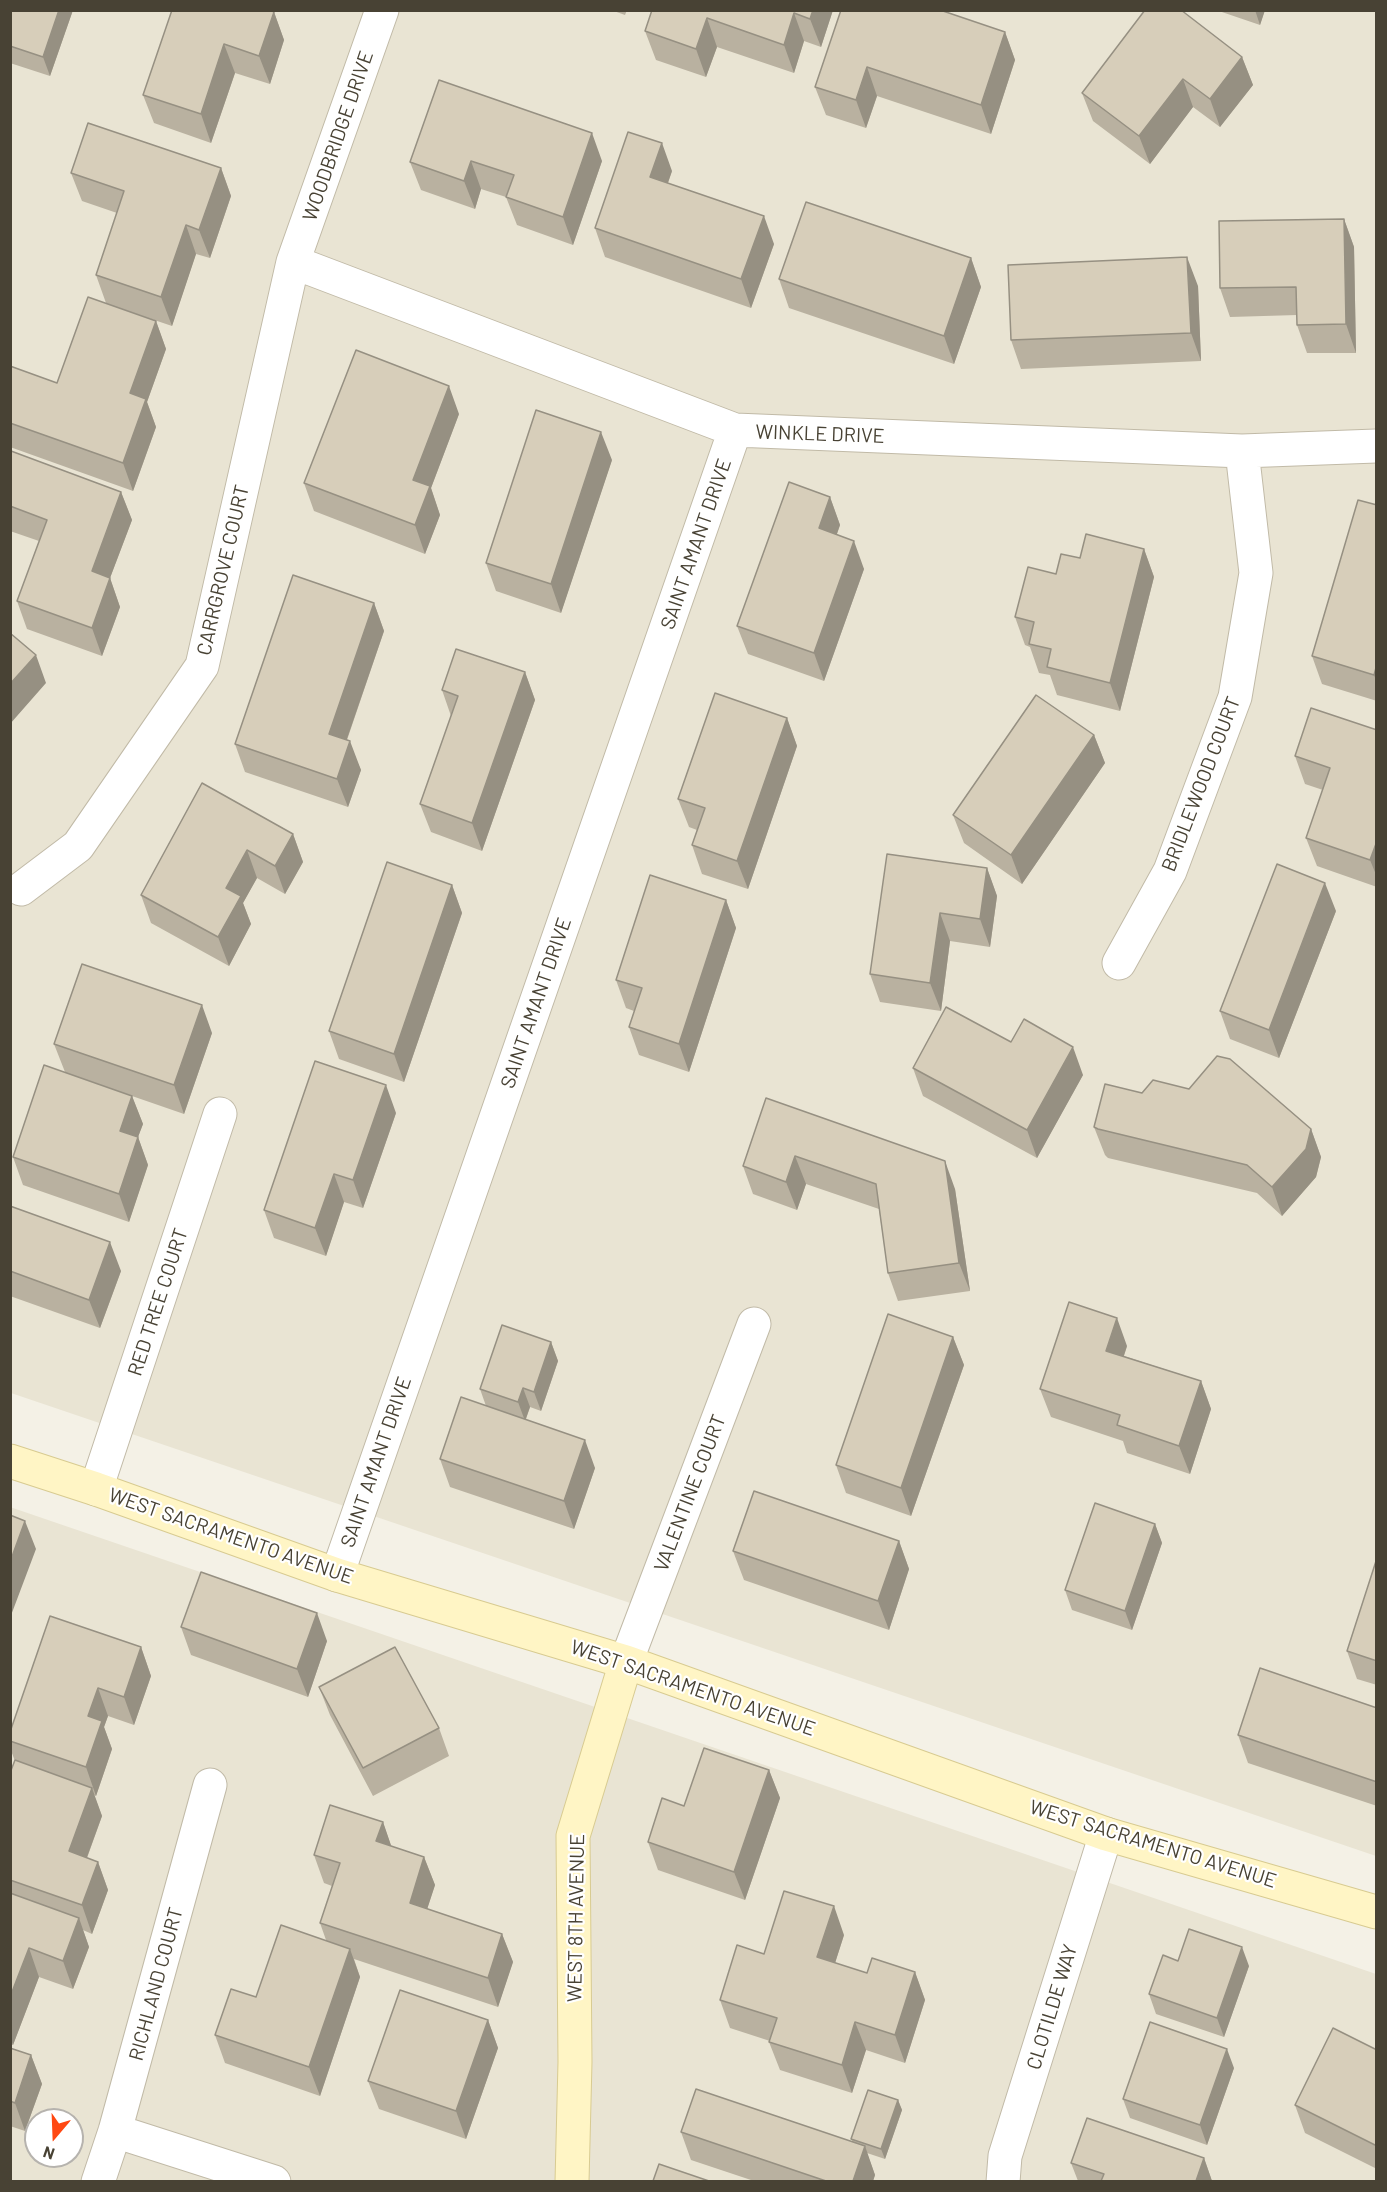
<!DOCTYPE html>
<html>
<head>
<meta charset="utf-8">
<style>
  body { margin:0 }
  #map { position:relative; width:1387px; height:2192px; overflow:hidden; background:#f4f1e6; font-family:Barlow,sans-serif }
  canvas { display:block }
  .frame { position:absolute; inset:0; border:12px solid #484234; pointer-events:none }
  .north { position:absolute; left:24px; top:2108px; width:60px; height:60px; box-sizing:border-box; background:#fff; border:2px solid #b6b3ae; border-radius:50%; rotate:199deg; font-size:16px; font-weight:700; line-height:24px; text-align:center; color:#484234 }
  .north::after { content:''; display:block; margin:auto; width:21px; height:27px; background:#ff4812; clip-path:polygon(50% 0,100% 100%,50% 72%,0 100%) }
</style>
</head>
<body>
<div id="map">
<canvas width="1387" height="2192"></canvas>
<div class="frame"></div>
<div class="north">N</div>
</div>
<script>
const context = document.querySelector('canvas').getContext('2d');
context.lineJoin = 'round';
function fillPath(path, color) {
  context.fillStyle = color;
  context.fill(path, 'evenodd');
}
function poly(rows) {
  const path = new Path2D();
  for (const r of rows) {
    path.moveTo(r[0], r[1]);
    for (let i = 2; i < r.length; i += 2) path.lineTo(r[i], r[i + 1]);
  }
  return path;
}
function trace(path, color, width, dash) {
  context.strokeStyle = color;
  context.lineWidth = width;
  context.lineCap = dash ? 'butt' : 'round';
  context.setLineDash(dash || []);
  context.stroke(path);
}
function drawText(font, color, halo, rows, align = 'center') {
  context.font = font + ' Barlow,sans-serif';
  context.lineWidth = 4.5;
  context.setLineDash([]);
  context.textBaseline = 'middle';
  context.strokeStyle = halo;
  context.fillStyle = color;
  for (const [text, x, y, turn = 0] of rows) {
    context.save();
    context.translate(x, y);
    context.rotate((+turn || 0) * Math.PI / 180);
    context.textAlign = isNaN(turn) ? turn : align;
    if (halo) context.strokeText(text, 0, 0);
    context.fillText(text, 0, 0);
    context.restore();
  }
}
const residential = poly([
  [11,11,1376,11,1376,1856,11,1393],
  [10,1507,1376,1974,1376,2181,11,2181],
  [36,2120,72,2120,72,2156,36,2156]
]);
const street = poly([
  [293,262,735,430,1242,451,1376,446],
  [21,889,78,846,202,666,293,262,382,10],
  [1119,963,1170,871,1235,697,1256,573,1242,451],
  [96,1489,220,1114],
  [337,1575,735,430],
  [626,1662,754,1324],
  [115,2131,274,2182],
  [98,2182,115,2131,210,1785],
  [1003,2182,1005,2156,1106,1834]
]);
const secondary = poly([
  [10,1461,96,1489,337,1575,626,1662,1106,1834,1376,1912],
  [572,2182,575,2062,573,1836,626,1662]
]);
const wall = poly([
  [10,10,73,10,50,76,10,63],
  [611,10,627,10,625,15],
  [652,10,833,10,821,47,804,41,794,73,717,47,706,77,656,60,645,31],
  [841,10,1005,32,1015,60,991,134,877,96,866,128,826,115,815,87],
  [1216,10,1265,10,1260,25],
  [274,12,284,40,270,84,235,73,211,143,154,123,143,95],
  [1242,57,1253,85,1220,127,1193,107,1150,164,1093,121,1082,93],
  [439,80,602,161,573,245,517,225,506,197,481,189,475,209,421,190,410,162],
  [221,168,231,196,210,258,196,254,172,326,107,304,156,321,166,349,147,402,156,427,133,491,10,447,10,366,57,383,106,303,96,275,117,213,82,201,71,173],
  [672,171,668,183,774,244,751,308,605,257,595,228],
  [1344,219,1354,247,1356,353,1307,353,1297,325,1297,315,1230,317,1220,288],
  [971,258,981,287,954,364,789,308,779,279],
  [1198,286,1201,361,1021,369,1011,340],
  [459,414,431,488,440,515,425,554,314,511,304,483],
  [10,453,121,492,132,520,110,578,120,607,102,656,27,629,17,601,39,541,10,531],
  [612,460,561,613,496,591,486,563],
  [830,497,840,525,837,534,864,569,824,681,748,654,737,626],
  [1377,505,1377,701,1322,684,1312,656],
  [1144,549,1154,577,1120,711,1057,695,1050,675,1039,673,1030,647,1025,645,1015,617,1056,574,1080,558],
  [374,603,384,631,347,740,361,770,348,807,245,772,235,744],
  [525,672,535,700,482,851,431,832,420,804,451,716,442,690],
  [787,718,797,746,748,889,702,874,692,845,697,830,689,827,678,799],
  [1377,730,1377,887,1317,866,1306,838,1323,790,1305,784,1295,756],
  [1094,735,1105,763,1022,884,964,843,953,815],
  [202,783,293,834,303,862,285,894,257,878,243,903,251,924,229,966,151,923,141,895],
  [987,868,997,896,990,947,950,941,941,1011,880,1002,870,974],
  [452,885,462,913,404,1082,339,1059,329,1031],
  [726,900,736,928,689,1072,639,1055,629,1027,634,1011,626,1008,616,980],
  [1336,911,1279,1058,1230,1039,1220,1011],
  [212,1033,184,1114,132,1096,143,1124,138,1137,148,1165,129,1222,23,1185,13,1157,65,1072,54,1044],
  [1011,1042,1083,1075,1037,1158,923,1096,913,1068],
  [1142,1093,1311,1129,1321,1157,1316,1177,1282,1216,1257,1193,1108,1158,1105,1155,1094,1127],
  [766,1098,955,1189,970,1291,898,1301,888,1273,879,1209,806,1184,797,1210,753,1194,743,1166],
  [396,1113,363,1208,344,1202,326,1256,274,1238,264,1210],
  [10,1206,121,1271,100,1328,10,1296],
  [953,1337,964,1365,911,1516,846,1493,836,1465],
  [551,1342,558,1361,541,1411,530,1407,526,1419,595,1468,574,1529,450,1487,440,1459,486,1406,480,1389],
  [1127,1346,1124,1356,1201,1381,1211,1409,1190,1474,1127,1453,1123,1441,1051,1417,1040,1389],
  [1155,1524,1162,1543,1132,1630,1072,1610,1065,1590],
  [899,1541,909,1569,889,1630,744,1580,733,1551],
  [1377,1558,1377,1685,1357,1679,1347,1651],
  [181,1627,327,1641,308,1697,191,1655],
  [141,1647,151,1676,134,1725,108,1716,104,1727,112,1749,96,1796,94,1795,102,1816,87,1858,98,1862,108,1890,92,1934,83,1930,89,1947,73,1989,39,1977,13,2045,10,2044,10,1773,15,1761,10,1748,10,1732],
  [319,1687,439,1728,449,1756,373,1796,330,1715],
  [1377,1708,1377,1806,1248,1763,1238,1735],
  [769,1770,780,1798,745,1900,658,1870,648,1842,684,1806],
  [383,1822,391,1846,424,1857,435,1885,427,1909,502,1934,513,1962,498,2007,354,1959,360,1977,320,2096,225,2063,215,2035,256,1997,326,1940,320,1923,332,1886,324,1883,314,1855],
  [844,1935,835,1963,867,1973,915,1972,925,2000,905,2063,866,2050,852,2093,780,2070,769,2042,770,2041,730,2028,720,2000,764,1954],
  [1178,1961,1249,1966,1224,2037,1156,2014,1149,1994],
  [488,2020,498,2048,466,2139,379,2109,368,2081],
  [10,2048,31,2055,42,2084,25,2131,10,2126],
  [1377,2050,1377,2169,1305,2133,1295,2105],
  [1234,2068,1207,2145,1130,2118,1123,2099],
  [898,2100,902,2110,885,2159,867,2153,875,2175,873,2181,754,2181,691,2160,681,2132,853,2142,851,2139],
  [1204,2158,1212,2181,1078,2181,1071,2163]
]);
const shadedWall = poly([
  [59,10,73,10,50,76,43,57],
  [813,10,833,10,821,47,810,19],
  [1255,10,1265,10,1260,25],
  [274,12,284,40,270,84,259,56],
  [794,13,804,41,794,73,784,45],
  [707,18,717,47,706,77,696,49],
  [1005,32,1015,60,991,134,981,105],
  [224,44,235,73,211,143,201,114],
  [1242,57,1253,85,1220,127,1210,99],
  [867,67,877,96,866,128,856,100],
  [1183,79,1193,107,1150,164,1139,136],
  [592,133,602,161,573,245,563,217],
  [662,143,672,171,660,205,650,177],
  [471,161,481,189,475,209,464,181],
  [221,168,231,196,210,258,199,230],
  [764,216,774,244,751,308,741,279],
  [1344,219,1354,247,1356,353,1346,324],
  [186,225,196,254,172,326,161,297],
  [1187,257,1198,286,1201,361,1191,333],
  [971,258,981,287,954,364,944,336],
  [156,321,166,349,147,402,156,427,133,491,123,463,130,393],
  [449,386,459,414,431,488,440,515,425,554,415,525,413,480],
  [601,432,612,460,561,613,551,584],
  [121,492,132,520,110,578,120,607,102,656,92,628,92,571],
  [830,497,840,525,829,556,819,528],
  [854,541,864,569,824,681,814,653],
  [1144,549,1154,577,1120,711,1110,683],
  [374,603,384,631,339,762,329,734],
  [36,655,46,683,10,724,10,684],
  [1377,664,1377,683,1374,675],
  [525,672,535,700,482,851,472,823],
  [787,718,797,746,748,889,737,861],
  [1094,735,1105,763,1022,884,1011,855],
  [350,741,361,770,348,807,337,779],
  [293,834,303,862,285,894,275,866],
  [1377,841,1377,877,1370,860],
  [247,850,257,878,243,903,251,924,229,966,218,937,226,888],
  [987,868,997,896,990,947,980,919],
  [1325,883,1336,911,1279,1058,1269,1030],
  [452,885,462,913,404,1082,394,1054],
  [726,900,736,928,689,1072,679,1044],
  [940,913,950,941,941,1011,930,983],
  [202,1005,212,1033,184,1114,174,1085],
  [1073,1047,1083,1075,1037,1158,1027,1130],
  [386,1085,396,1113,363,1208,353,1180],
  [132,1096,143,1124,138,1137,148,1165,129,1222,119,1194,120,1131],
  [1311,1129,1321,1157,1316,1177,1282,1216,1272,1187],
  [795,1156,806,1184,797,1210,786,1182],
  [945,1161,955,1189,970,1291,959,1263],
  [334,1174,344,1202,326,1256,315,1228],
  [110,1242,121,1271,100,1328,89,1300],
  [1117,1318,1127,1346,1116,1379,1106,1351],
  [953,1337,964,1365,911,1516,901,1488],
  [551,1342,558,1361,541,1411,534,1392],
  [1201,1381,1211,1409,1190,1474,1179,1446],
  [523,1388,530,1407,525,1421,518,1402],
  [585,1440,595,1468,574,1529,564,1501],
  [25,1521,36,1549,10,1618,10,1562],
  [1155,1524,1162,1543,1132,1630,1125,1611],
  [899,1541,909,1569,889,1630,878,1601],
  [317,1613,327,1641,308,1697,297,1669],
  [141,1647,151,1676,134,1725,124,1697],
  [98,1688,108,1716,104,1727,112,1749,96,1796,86,1767,88,1716],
  [769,1770,780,1798,745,1900,734,1872],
  [92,1788,102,1816,79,1879,69,1851],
  [383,1822,393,1851,376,1841],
  [424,1857,435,1885,420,1931,410,1903],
  [98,1862,108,1890,92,1934,82,1905],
  [834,1906,844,1935,828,1985,817,1957],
  [79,1918,89,1947,73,1989,63,1961],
  [502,1934,513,1962,498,2007,488,1978],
  [1242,1947,1249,1966,1224,2037,1217,2018],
  [29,1948,39,1977,13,2045,10,2037,10,1997],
  [350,1949,360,1977,320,2096,309,2067],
  [915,1972,925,2000,905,2063,895,2035],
  [488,2020,498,2048,466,2139,456,2111],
  [855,2022,866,2050,852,2093,842,2065],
  [1227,2049,1234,2068,1207,2145,1200,2125],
  [31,2055,42,2084,25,2131,15,2103],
  [898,2100,902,2110,885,2159,881,2149],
  [865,2146,875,2175,873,2181,853,2181],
  [1204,2158,1212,2181,1196,2181]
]);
const building = poly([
  [10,10,59,10,43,57,10,46,10,10],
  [172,10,270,10,274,12,259,56,224,44,201,114,143,95,172,10],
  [652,10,813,10,810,19,794,13,784,45,707,18,696,49,645,31,652,10],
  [841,10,940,10,1005,32,981,105,867,67,856,100,815,87,841,10],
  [1145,10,1181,10,1242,57,1210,99,1183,79,1139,136,1082,93,1145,10],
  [439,80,592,133,563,217,506,197,514,175,471,161,464,181,410,162,439,80],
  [88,123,221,168,199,230,186,225,161,297,96,275,124,191,71,173,88,123],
  [628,132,662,143,650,177,764,216,741,279,595,228,628,132],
  [806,202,971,258,944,336,779,279,806,202],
  [1344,219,1346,324,1297,325,1296,287,1220,288,1219,221,1344,219],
  [1187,257,1191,333,1011,340,1008,265,1187,257],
  [88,297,156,321,130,393,146,399,123,463,10,423,10,366,57,383,88,297],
  [356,350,449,386,413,480,430,486,415,525,304,483,356,350],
  [536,410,601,432,551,584,486,563,536,410],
  [11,451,121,492,92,571,110,578,92,628,17,601,47,520,10,506,10,453,11,451],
  [789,482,830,497,819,528,854,541,814,653,737,626,789,482],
  [1358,500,1377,505,1377,664,1374,675,1312,656,1358,500],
  [1086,534,1144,549,1110,683,1047,667,1051,649,1029,644,1034,622,1015,617,1028,567,1056,574,1061,554,1080,558,1086,534],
  [293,575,374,603,329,734,350,741,337,779,235,744,293,575],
  [10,633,36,655,10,684,10,633],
  [456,649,525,672,472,823,420,804,458,696,442,690,456,649],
  [715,693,787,718,737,861,692,845,705,808,678,799,715,693],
  [1036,695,1094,735,1011,855,953,815,1036,695],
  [1311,708,1377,730,1377,841,1370,860,1306,838,1330,768,1295,756,1311,708],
  [202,783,293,834,275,866,247,850,226,888,241,896,218,937,141,895,202,783],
  [887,854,987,868,980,919,940,913,930,983,870,974,887,854],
  [387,862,452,885,394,1054,329,1031,387,862],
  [1277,864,1325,883,1269,1030,1220,1011,1277,864],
  [650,875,726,900,679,1044,629,1027,642,988,616,980,650,875],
  [82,964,202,1005,174,1085,54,1044,82,964],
  [946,1007,1011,1042,1024,1019,1073,1047,1027,1130,913,1068,946,1007],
  [1217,1056,1230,1059,1311,1129,1306,1149,1272,1187,1247,1165,1098,1129,1094,1127,1105,1084,1142,1093,1153,1080,1189,1089,1217,1056],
  [315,1061,386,1085,353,1180,334,1174,315,1228,264,1210,315,1061],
  [44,1065,132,1096,120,1131,138,1137,119,1194,13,1157,44,1065],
  [766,1098,945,1161,959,1263,888,1273,876,1184,795,1156,786,1182,743,1166,766,1098],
  [10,1206,110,1242,89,1300,10,1271,10,1206],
  [1069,1302,1117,1318,1106,1351,1201,1381,1179,1446,1117,1425,1120,1415,1040,1389,1069,1302],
  [888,1314,953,1337,901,1488,836,1465,888,1314],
  [502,1325,551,1342,534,1392,523,1388,518,1402,480,1389,502,1325],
  [461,1397,585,1440,564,1501,440,1459,461,1397],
  [754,1491,899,1541,878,1601,733,1551,754,1491],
  [1095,1503,1155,1524,1125,1611,1065,1590,1095,1503],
  [10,1515,25,1521,10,1562,10,1515],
  [1377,1558,1377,1661,1347,1651,1377,1558],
  [201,1572,317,1613,297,1669,181,1627,201,1572],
  [50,1616,141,1647,124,1697,98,1688,88,1716,102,1721,86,1767,10,1741,10,1732,50,1616],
  [395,1647,439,1728,363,1768,319,1687,395,1647],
  [1260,1668,1377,1708,1377,1782,1238,1735,1260,1668],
  [704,1748,769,1770,734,1872,648,1842,662,1798,684,1806,704,1748],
  [15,1760,92,1788,69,1851,98,1862,82,1905,10,1880,10,1773,15,1760],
  [330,1805,383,1822,376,1841,424,1857,410,1903,502,1934,488,1978,320,1923,340,1863,314,1855,330,1805],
  [784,1891,834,1906,817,1957,867,1973,872,1958,915,1972,895,2035,855,2022,842,2065,769,2042,777,2018,720,2000,737,1945,764,1954,784,1891],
  [10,1893,79,1918,63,1961,29,1948,10,1997,10,1893],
  [281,1925,350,1949,309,2067,215,2035,231,1989,256,1997,281,1925],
  [1189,1929,1242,1947,1217,2018,1149,1994,1163,1955,1178,1961,1189,1929],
  [400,1990,488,2020,456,2111,368,2081,400,1990],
  [1150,2022,1227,2049,1200,2125,1123,2099,1150,2022],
  [1333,2028,1377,2050,1377,2146,1295,2105,1333,2028],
  [10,2048,31,2055,15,2103,10,2101,10,2048],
  [696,2089,865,2146,853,2181,826,2181,681,2132,696,2089],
  [868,2090,898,2100,881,2149,851,2139,868,2090],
  [1087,2118,1204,2158,1196,2181,1101,2181,1104,2174,1071,2163,1087,2118],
  [659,2164,709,2181,653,2181,659,2164]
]);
const streetNames = [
  ["WOODBRIDGE DRIVE",338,136,-71],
  ["WINKLE DRIVE",820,434,2],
  ["SAINT AMANT DRIVE",696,544,-71],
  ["CARRGROVE COURT",223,570,-77],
  ["BRIDLEWOOD COURT",1201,784,-69],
  ["SAINT AMANT DRIVE",536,1003,-71],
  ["RED TREE COURT",158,1302,-72],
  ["SAINT AMANT DRIVE",376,1462,-71],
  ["VALENTINE COURT",690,1493,-69],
  ["WEST SACRAMENTO AVENUE",231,1536,19],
  ["WEST SACRAMENTO AVENUE",693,1688,19],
  ["WEST SACRAMENTO AVENUE",1153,1844,17],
  ["WEST 8TH AVENUE",576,1918,-89],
  ["RICHLAND COURT",156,1984,-75],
  ["CLOTILDE WAY",1052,2007,-73]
];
fillPath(residential, '#e9e4d3');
trace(street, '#c1baa7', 35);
trace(secondary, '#d8cb91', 35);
trace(street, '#fff', 33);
trace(secondary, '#fff5c5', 33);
fillPath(wall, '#b9b1a0');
fillPath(shadedWall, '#969082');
fillPath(building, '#d7ceba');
trace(building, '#969082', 1.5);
drawText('20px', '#484234', '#fff', streetNames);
</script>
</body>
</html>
